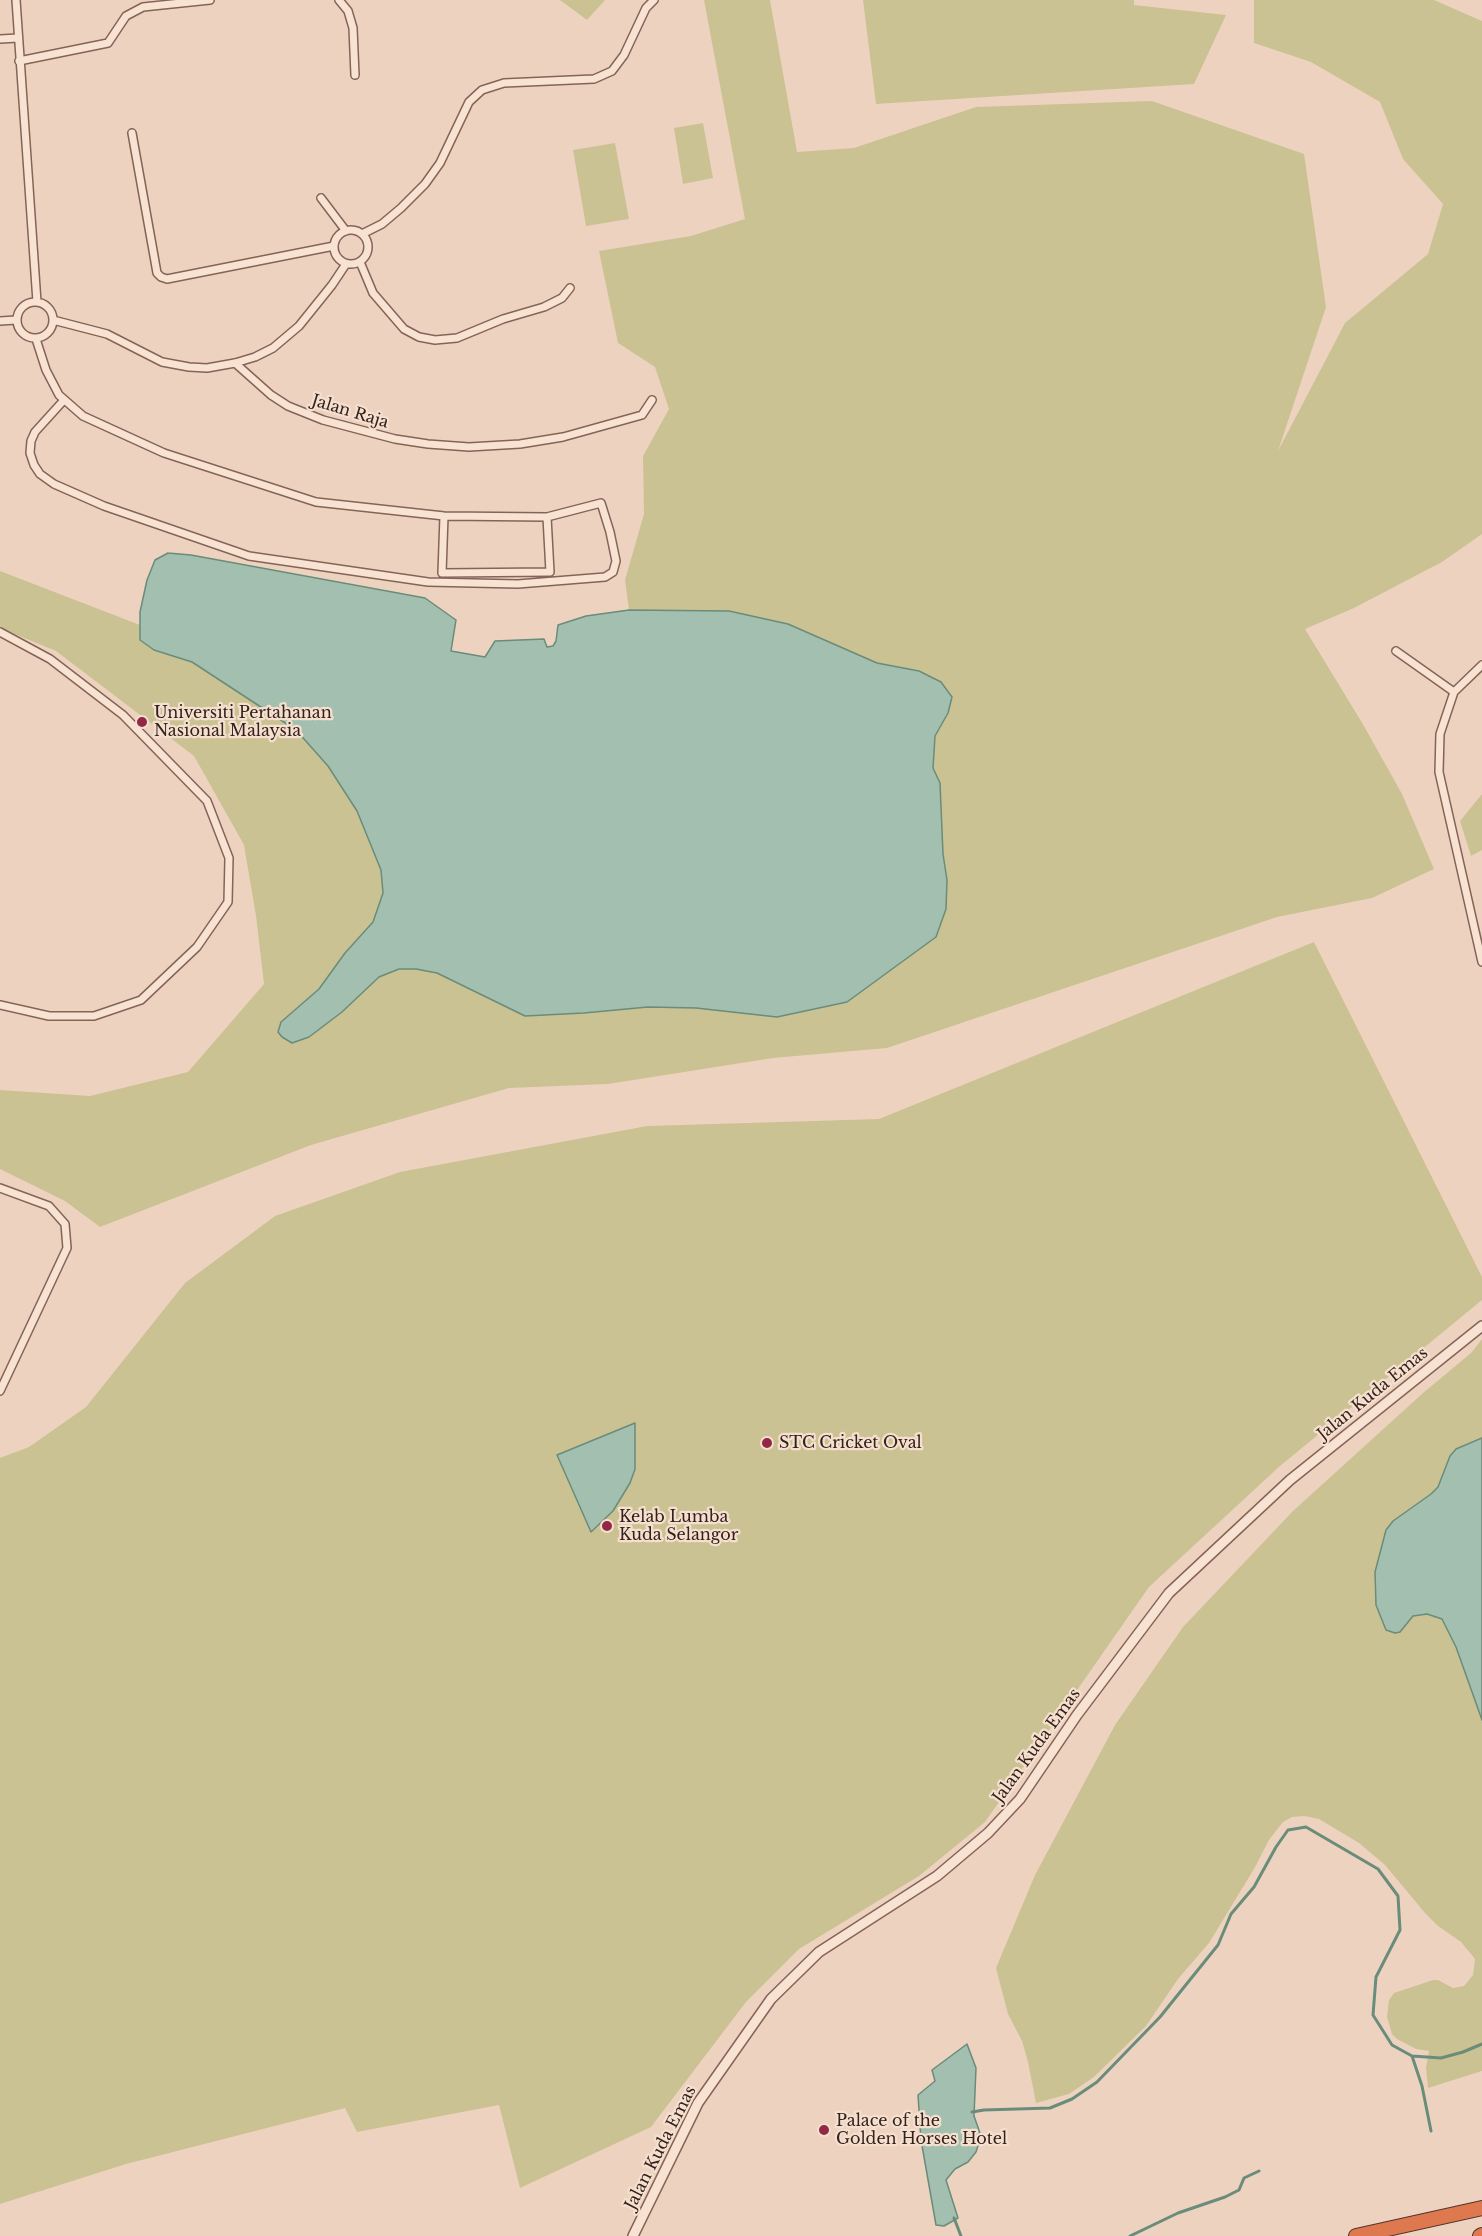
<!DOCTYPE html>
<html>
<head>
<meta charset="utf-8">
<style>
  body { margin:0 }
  canvas { display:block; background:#edd3bf }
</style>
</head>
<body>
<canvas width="1482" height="2236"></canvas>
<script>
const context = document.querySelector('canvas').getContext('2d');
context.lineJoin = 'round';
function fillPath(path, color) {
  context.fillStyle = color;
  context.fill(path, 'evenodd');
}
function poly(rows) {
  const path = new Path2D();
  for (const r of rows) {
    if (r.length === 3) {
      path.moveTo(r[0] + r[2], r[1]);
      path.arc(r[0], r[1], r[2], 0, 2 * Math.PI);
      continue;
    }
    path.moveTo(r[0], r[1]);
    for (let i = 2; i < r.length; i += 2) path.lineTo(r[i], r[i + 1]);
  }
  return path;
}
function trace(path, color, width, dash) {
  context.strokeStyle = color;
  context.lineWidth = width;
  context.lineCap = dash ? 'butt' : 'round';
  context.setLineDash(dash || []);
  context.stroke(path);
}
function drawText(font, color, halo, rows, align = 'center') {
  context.font = font + ' "Libre Baskerville",serif';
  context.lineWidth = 4.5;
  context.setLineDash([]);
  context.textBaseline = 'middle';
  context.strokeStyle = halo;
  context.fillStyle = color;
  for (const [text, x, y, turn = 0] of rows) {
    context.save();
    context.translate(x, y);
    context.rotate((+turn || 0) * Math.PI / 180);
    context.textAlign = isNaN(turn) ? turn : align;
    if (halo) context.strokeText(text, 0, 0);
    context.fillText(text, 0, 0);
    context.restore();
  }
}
const green = poly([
  [560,0,605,0,587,20],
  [704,0,770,0,797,152,854,148,976,107,1152,101,1304,154,1326,307,1278,451,1345,323,1428,254,1443,204,1403,159,1380,102,1311,62,1254,43,1254,0,1434,0,1482,21,1482,534,1442,562,1354,608,1305,629,1364,726,1402,794,1434,869,1372,898,1277,917,887,1048,773,1058,608,1084,509,1088,311,1145,100,1227,65,1201,0,1169,0,1090,90,1096,188,1072,264,984,256,916,244,845,194,756,56,651,0,628,0,571,140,625,140,640,154,650,192,662,296,730,328,766,357,811,381,870,383,893,373,922,345,953,319,989,281,1022,342,1012,379,977,399,969,416,969,437,973,525,1016,584,1013,648,1007,696,1008,936,937,946,909,947,880,943,854,940,783,933,768,935,736,948,713,919,671,877,663,788,624,672,610,629,610,625,580,644,514,643,456,669,409,655,367,618,343,599,251,691,236,745,219],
  [863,0,1134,0,1134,5,1226,15,1194,84,876,104],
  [703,123,713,178,683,184,674,128],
  [615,143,629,219,586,226,573,150],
  [1482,794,1482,850,1471,856,1460,821],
  [1314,942,1482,1277,1482,1300,1280,1466,1149,1587,985,1822,919,1876,799,1949,746,2002,651,2127,520,2188,499,2105,357,2132,345,2108,126,2164,0,2204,0,1458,29,1447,86,1407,185,1283,275,1216,400,1172,647,1126,879,1119],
  [1482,1339,1482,1438,1450,1456,1438,1487,1431,1494,1393,1521,1375,1572,1376,1605,1403,1629,1413,1616,1427,1614,1442,1619,1456,1647,1482,1720,1482,2071,1428,2088,1426,2068,1429,2051,1416,2049,1397,2039,1392,2034,1387,2017,1389,2000,1394,1993,1433,1980,1438,1980,1453,1988,1464,1986,1473,1975,1475,1959,1461,1942,1438,1926,1425,1913,1385,1865,1359,1843,1319,1819,1304,1816,1292,1817,1283,1822,1269,1840,1254,1869,1209,1943,1178,1979,1146,2026,1094,2077,1069,2094,1036,2103,1028,2062,1022,2041,1008,2014,996,1968,1035,1875,1115,1725,1183,1627,1293,1511,1423,1393,1471,1353]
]);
const water = poly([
  [168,553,191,555,425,598,456,620,451,651,485,657,495,641,544,639,547,647,553,646,556,641,558,625,586,616,629,610,729,611,788,624,877,663,919,671,941,682,952,697,948,713,935,736,933,768,940,783,943,854,947,880,946,909,936,937,847,1002,777,1017,696,1008,648,1007,584,1013,525,1016,437,973,416,969,399,969,379,977,342,1012,309,1037,292,1043,282,1037,278,1032,281,1022,319,989,345,953,373,922,383,893,381,870,357,811,328,766,296,730,192,662,154,650,140,640,140,612,147,580,155,560,168,553],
  [635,1423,635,1469,630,1483,613,1511,591,1532,557,1455,635,1423],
  [1482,1438,1482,1720,1456,1647,1442,1619,1427,1614,1413,1616,1400,1632,1395,1633,1386,1630,1376,1605,1375,1572,1386,1530,1393,1521,1431,1494,1438,1487,1450,1456,1456,1449,1482,1438],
  [967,2044,976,2068,974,2116,981,2136,976,2152,968,2162,955,2169,946,2180,958,2218,944,2226,936,2225,921,2140,918,2095,935,2081,932,2070,967,2044]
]);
const stream = poly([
  [1412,2056,1422,2086,1431,2131],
  [972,2112,984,2110,1050,2108,1072,2099,1097,2082,1160,2017,1218,1945,1231,1914,1254,1887,1276,1847,1288,1830,1306,1827,1378,1869,1398,1896,1400,1930,1376,1977,1373,2015,1392,2045,1412,2056,1441,2058,1463,2052,1482,2044],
  [954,2218,961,2236],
  [1130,2236,1178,2213,1225,2197,1239,2190,1244,2178,1259,2171]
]);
const minor = poly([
  [16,0,37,302],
  [339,0,348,11,353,28,355,75],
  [0,39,18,38],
  [19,61,108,43,126,16,143,7,210,0],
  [132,133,154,256,157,273,161,277,167,279,334,246],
  [321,198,346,231],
  [351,247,17],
  [362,234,382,224,401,208,425,184,440,163,469,102,482,90,504,83,594,79,612,71,624,55,646,8,654,0],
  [360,262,373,293,404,329,419,337,435,340,457,338,503,319,544,307,562,298,570,288],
  [35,320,18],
  [53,320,107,334,162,362,189,367,207,368,235,363,255,357,273,348,299,326,332,285,346,264],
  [0,321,16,320],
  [36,339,46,370,59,395,83,416,164,453,316,502,444,516,547,517,601,503,610,532,616,561,613,572,605,577,518,584,428,582,249,556,104,506,54,484,40,474,34,465,30,453,31,441,35,432,64,400],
  [235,363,271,395,288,406,323,420,395,439,428,444,469,447,520,444,563,437,642,415,652,400],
  [444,516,442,573,550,572,547,517],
  [0,632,50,659,123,715,207,801,229,858,228,902,197,947,141,1000,94,1016,49,1016,0,1005],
  [1396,651,1454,692],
  [1482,665,1454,692,1440,734,1439,772,1482,962],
  [0,1188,49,1206,65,1224,67,1248,0,1391]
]);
const tertiary = poly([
  [633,2236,698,2103,771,1999,819,1952,937,1876,988,1833,1020,1799,1077,1715,1169,1593,1290,1480,1482,1326]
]);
const motorway = poly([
  [1356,2236,1482,2208],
  [1480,2236,1482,2235]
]);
const markers = [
  [142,722,6,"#932846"],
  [767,1443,6,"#932846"],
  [607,1526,6,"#932846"],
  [824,2130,6,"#932846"]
];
const streetNames = [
  ["Jalan Raja",350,412,17],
  ["Jalan Kuda Emas",1373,1394,-39],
  ["Jalan Kuda Emas",1037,1746,-54],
  ["Jalan Kuda Emas",661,2148,-63]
];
const poiNames = [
  ["Universiti Pertahanan",154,713],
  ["Nasional Malaysia",154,731],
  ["STC Cricket Oval",779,1443],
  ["Kelab Lumba",619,1517],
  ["Kuda Selangor",619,1535],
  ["Palace of the",836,2121],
  ["Golden Horses Hotel",836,2139]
];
fillPath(green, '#cbc293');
fillPath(water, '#a2bfaf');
trace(water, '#6a8c7a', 1.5);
trace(stream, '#6a8c7a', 3);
trace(minor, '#856458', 10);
trace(tertiary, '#856458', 12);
trace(motorway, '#53342c', 16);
trace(minor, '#f8e2d2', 7);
trace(tertiary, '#f8e2d2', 9);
trace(motorway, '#dd784f', 14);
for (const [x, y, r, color] of markers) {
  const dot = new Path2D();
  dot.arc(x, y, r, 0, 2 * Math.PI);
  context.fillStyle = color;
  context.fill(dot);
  trace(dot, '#f5dfce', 2);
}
drawText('16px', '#35211c', '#f5dfce', streetNames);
drawText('16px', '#35211c', '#f5dfce', poiNames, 'left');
</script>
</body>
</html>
